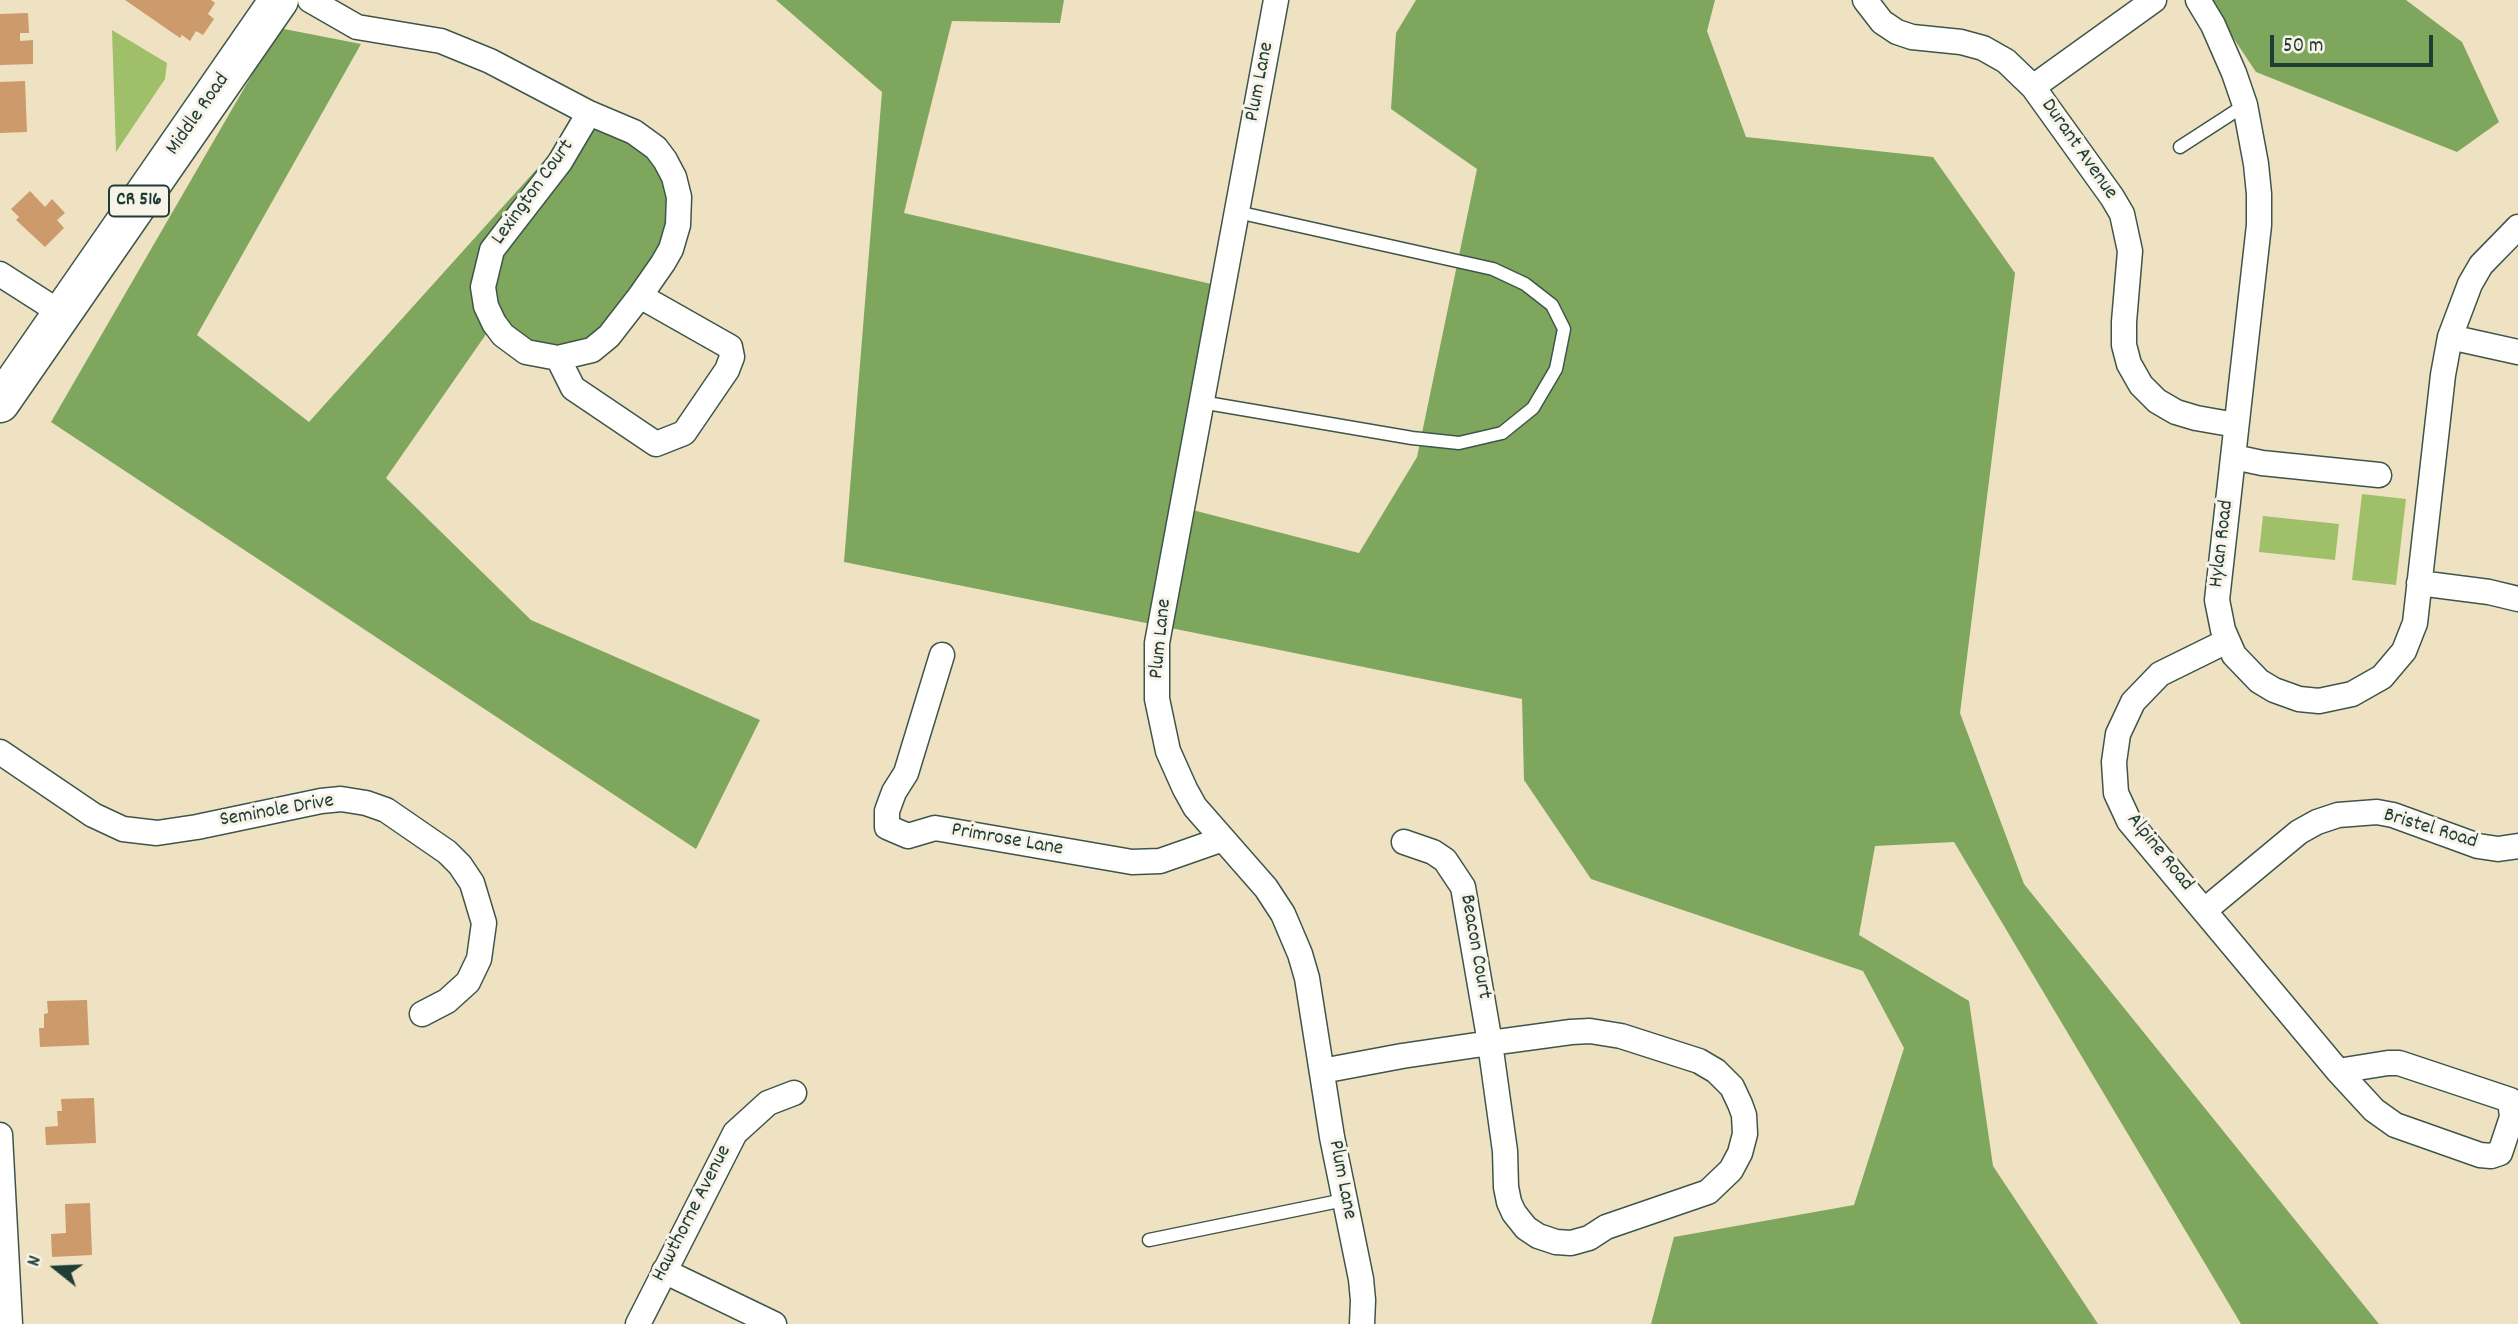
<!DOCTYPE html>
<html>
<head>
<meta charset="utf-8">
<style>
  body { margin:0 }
  #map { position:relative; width:2518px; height:1324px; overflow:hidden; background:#eee2c3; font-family:Dekko,sans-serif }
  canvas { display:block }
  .north { position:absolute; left:21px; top:1233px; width:70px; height:70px; -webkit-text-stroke:5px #f7f3e8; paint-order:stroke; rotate:288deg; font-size:19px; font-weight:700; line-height:28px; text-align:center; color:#1f3d34 }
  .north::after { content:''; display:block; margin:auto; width:24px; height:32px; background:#1f3d34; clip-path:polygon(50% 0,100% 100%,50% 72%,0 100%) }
  .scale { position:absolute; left:2270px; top:35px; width:163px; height:32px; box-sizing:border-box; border:4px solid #1f3d34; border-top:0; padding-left:9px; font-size:21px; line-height:24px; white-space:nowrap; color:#1f3d34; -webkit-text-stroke:5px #f7f3e8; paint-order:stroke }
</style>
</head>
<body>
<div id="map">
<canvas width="2518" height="1324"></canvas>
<div class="north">N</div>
<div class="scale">50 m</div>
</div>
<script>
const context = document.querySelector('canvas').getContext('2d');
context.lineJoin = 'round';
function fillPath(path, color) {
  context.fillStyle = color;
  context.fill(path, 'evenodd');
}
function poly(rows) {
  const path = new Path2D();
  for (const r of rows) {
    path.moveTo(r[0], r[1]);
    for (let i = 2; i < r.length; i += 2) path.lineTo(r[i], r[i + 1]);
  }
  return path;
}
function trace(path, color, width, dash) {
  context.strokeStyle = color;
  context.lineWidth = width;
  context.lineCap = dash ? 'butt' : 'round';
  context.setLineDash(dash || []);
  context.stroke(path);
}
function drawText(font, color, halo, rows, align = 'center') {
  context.font = font + ' Dekko,sans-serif';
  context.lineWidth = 6;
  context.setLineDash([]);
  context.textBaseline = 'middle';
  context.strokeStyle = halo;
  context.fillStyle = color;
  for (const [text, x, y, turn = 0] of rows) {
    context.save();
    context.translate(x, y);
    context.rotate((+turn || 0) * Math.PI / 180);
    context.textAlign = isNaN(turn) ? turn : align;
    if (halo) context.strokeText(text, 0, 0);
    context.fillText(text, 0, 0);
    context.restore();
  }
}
const green = poly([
  [112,30,167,63,165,79,116,152],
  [2362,494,2406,499,2396,585,2352,580],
  [2263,516,2339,524,2335,560,2259,552]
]);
const forest = poly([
  [776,0,1064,0,1060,23,952,21,904,213,1220,286,1177,506,1359,553,1417,457,1477,169,1391,109,1396,33,1416,0,1715,0,1707,31,1746,137,1933,157,2015,273,1960,713,2024,884,2379,1324,2241,1324,1954,842,1875,846,1859,935,1969,1001,1993,1166,2098,1324,1651,1324,1674,1237,1854,1205,1904,1048,1863,971,1591,879,1524,780,1522,699,844,562,882,92],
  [2208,0,2406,0,2462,42,2499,122,2457,152,2256,72],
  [279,28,361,44,197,335,309,422,580,121,636,131,679,201,652,270,584,352,489,330,386,478,531,620,760,720,696,849,51,422]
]);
const building = poly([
  [125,0,211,0,215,3,208,14,214,19,203,35,196,31,190,41,182,35,180,38],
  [28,13,29,33,20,33,20,41,33,40,33,64,0,65,0,14],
  [25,81,27,132,0,133,0,82],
  [30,191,45,207,52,199,65,213,57,220,64,228,45,247,16,220,19,217,11,209],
  [87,1000,89,1045,40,1047,39,1028,44,1028,44,1014,48,1013,47,1001],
  [94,1098,96,1143,46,1145,45,1127,58,1126,57,1111,62,1111,61,1099],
  [90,1203,92,1255,52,1257,51,1234,66,1233,65,1204]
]);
const lane = poly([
  [2180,147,2245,105],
  [1201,402,1412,438,1459,443,1502,433,1533,408,1556,369,1564,329,1552,305,1525,284,1493,269,1237,212],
  [1149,1240,1344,1200]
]);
const street = poly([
  [310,0,357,27,441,41,490,61,589,113,634,132,656,148,665,160,674,177,679,197,678,225,671,249,663,263,640,296,609,336,592,350,558,358,526,352,503,335,494,323,486,306,483,287,492,250,560,162,589,113],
  [1276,0,1157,643,1157,699,1168,751,1185,789,1195,807,1266,888,1283,914,1300,954,1307,978,1332,1137,1361,1279,1363,1300,1362,1324],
  [1865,0,1882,22,1897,32,1912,37,1961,42,1983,48,2006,61,2033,87,2112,197,2122,214,2130,251,2124,322,2124,345,2129,364,2141,385,2157,401,2176,412,2196,418,2236,425],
  [2198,0,2213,25,2234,73,2245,105,2256,164,2259,194,2259,225,2217,600,2223,630,2234,655,2259,681,2274,690,2299,699,2319,701,2352,694,2382,677,2404,651,2415,623,2443,375,2450,337,2470,284,2481,265,2518,227],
  [2033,87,2154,0],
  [0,274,61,313],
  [2450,337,2518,352],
  [558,358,573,388,656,444,684,433,727,370,732,357,730,347,640,296],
  [2234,457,2262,463,2379,475],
  [2419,583,2489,592,2518,599],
  [2227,641,2160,674,2133,702,2118,734,2114,762,2116,793,2129,821,2338,1071],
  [942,655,906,773,894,792,887,811,887,827,908,836,935,828,1132,862,1160,861,1223,839],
  [0,752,93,815,123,829,157,833,197,827,321,801,341,799,366,803,386,810,447,852,460,865,472,883,484,923,479,959,468,982,447,1001,422,1014],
  [2205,910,2299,832,2317,822,2338,815,2377,812,2393,815,2478,846,2498,849,2518,846],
  [1590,1031,1621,1036,1699,1061,1716,1071,1732,1087,1740,1104,1744,1115,1745,1134,1740,1153,1731,1170,1708,1192,1606,1227,1589,1238,1571,1243,1556,1242,1538,1236,1526,1228,1514,1213,1509,1202,1506,1187,1505,1151,1490,1043,1571,1032,1590,1031],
  [2388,1063,2399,1063,2510,1100,2512,1117,2500,1153,2491,1156,2480,1155,2395,1125,2374,1110,2338,1071,2388,1063],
  [1322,1071,1402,1056,1490,1043,1463,887,1445,860,1433,852,1404,842],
  [0,1135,10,1324],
  [664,1271,774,1324],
  [638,1324,735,1133,768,1103,794,1093]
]);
const primary = poly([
  [0,403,279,0]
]);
const shields = [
  [139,201,60]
];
const shieldNames = [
  ["CR 516",139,201]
];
const streetNames = [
  ["Plum Lane",1261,82,-79],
  ["Middle Road",199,115,-55],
  ["Durant Avenue",2078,150,55],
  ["Lexington Court",534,193,-54],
  ["Hylan Road",2223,544,-83],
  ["Plum Lane",1162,639,-84],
  ["Seminole Drive",277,812,-10],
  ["Bristel Road",2430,830,17],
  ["Primrose Lane",1007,841,10],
  ["Alpine Road",2159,853,51],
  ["Beacon Court",1474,947,80],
  ["Plum Lane",1341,1180,79],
  ["Hawthorne Avenue",693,1214,-63]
];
fillPath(green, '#9fc069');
fillPath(forest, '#7fa65d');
fillPath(building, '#cc9a6b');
trace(lane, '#3e5649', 15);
trace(street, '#3e5649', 27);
trace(primary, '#3e5649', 41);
trace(lane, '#fff', 12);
trace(street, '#fff', 24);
trace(primary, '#fff', 38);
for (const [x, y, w] of shields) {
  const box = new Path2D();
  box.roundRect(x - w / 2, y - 15.5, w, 31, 5);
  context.fillStyle = '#f7f3e8';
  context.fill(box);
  trace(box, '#1f3d34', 2);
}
drawText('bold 19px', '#1f3d34', null, shieldNames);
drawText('21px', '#1f3d34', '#f7f3e8', streetNames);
</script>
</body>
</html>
